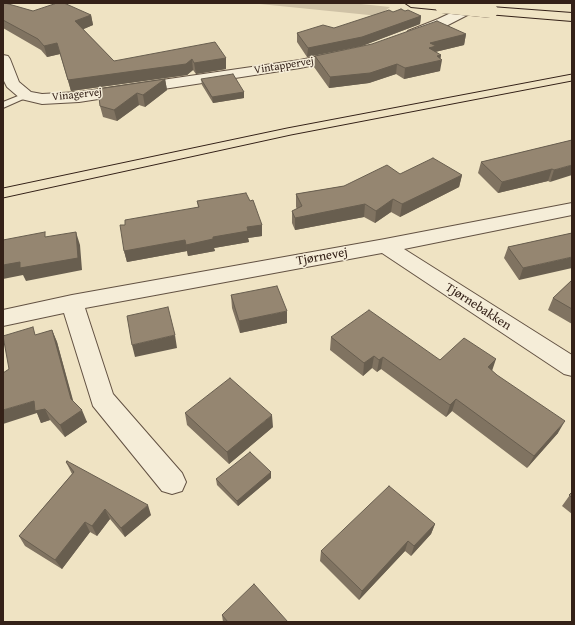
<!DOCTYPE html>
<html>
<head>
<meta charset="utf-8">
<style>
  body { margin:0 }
  #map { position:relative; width:575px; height:625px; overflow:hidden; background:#efe3c3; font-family:"Gentium Book Plus",serif }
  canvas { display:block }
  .frame { position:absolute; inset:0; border:4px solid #342118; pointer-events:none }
</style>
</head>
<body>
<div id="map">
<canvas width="575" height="625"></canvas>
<div class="frame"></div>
</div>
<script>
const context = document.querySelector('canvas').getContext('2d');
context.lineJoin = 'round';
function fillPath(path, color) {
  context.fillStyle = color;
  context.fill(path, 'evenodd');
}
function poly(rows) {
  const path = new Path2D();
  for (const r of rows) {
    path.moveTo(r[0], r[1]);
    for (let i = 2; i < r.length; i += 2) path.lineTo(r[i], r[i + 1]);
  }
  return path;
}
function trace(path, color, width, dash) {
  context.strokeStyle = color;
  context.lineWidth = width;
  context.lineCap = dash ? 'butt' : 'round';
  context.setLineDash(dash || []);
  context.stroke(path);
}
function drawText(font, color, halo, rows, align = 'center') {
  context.font = font + ' "Gentium Book Plus",serif';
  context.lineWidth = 3;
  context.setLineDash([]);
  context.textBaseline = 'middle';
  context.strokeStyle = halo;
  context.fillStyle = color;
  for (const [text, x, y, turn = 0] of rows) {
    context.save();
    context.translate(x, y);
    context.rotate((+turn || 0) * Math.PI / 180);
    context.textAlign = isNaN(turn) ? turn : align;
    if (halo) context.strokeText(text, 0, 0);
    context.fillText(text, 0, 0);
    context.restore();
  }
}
const green = poly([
  [250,3,351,3,390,7,379,16]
]);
const lane = poly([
  [23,94,26,94,30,96,3,108,3,102,23,94]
]);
const street = poly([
  [472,3,487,3,485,6,448,25,418,37,408,37,406,34,408,31,438,19,472,3],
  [344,51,349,52,351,55,349,58,300,68,79,102,42,104,21,99,7,87,3,79,3,55,8,56,10,59,19,82,31,92,42,94,79,92,300,60,344,51],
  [572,203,572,215,404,249,572,355,572,376,564,374,382,253,85,308,113,394,182,473,186,482,182,491,172,494,162,491,93,406,64,313,3,326,3,310,72,295,385,239,572,203]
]);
const highway = poly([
  [405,3,445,3,448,6,442,10,411,7,405,3],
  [491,7,572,13,572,21,487,14,485,11,491,7]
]);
const tram = poly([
  [3,188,287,128,572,74],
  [3,198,291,135,572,81]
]);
const highwayBridge = poly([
  [442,6,491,11]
]);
const wall = poly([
  [3,3,33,11,91,15,93,25,83,29,114,61,226,58,226,69,196,74,193,70,187,75,71,91,60,54,47,57,41,50,3,28],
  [405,11,421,16,420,24,362,46,307,57,297,42,297,33,334,28,393,12],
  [466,34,464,45,435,52,441,55,440,59,440,71,404,79,396,74,369,83,329,88,314,67,315,56],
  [165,79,167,90,145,107,139,105,117,121,103,117,100,106],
  [201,79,244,92,244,98,213,103,202,85],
  [572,140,550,182,548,181,498,193,478,173,481,162],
  [400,174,462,175,459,187,400,217,391,212,375,223,364,217,295,230,292,223,292,211,297,209,296,207,296,194,344,186],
  [197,201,250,201,262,225,262,236,248,238,249,242,214,248,215,251,188,256,187,251,127,262,124,251,125,225,198,207],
  [572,233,519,280,504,258,508,247],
  [572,280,572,324,548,310,553,298],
  [231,295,287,323,240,333,232,308],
  [52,330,57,342,73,402,87,422,65,437,50,420,41,423,37,413,9,369,37,335],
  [331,337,492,371,558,433,527,468,452,411,446,417,381,369,377,372,372,368,363,376,330,350],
  [185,413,273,427,229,464,187,425],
  [66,462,151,515,125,537,110,519,97,536,90,532,62,569,25,546,19,536,72,474],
  [271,472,271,478,238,506,217,485,216,479],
  [572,492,572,514,562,506],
  [435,524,431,534,411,556,405,551,359,600,320,561,321,551],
  [222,615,288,622,223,622]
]);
const shadedWall = poly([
  [91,15,93,25,77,32,75,21],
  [421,16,420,24,362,46,307,57,308,48],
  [466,34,464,45,435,52,427,59,430,43],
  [57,43,60,54,47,57,44,46],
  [441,55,440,61,442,60,440,71,404,79,405,68],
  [226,58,226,69,196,74,194,63],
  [192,59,193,70,187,75,71,91,68,80],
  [397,64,396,74,369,83,329,88,330,77],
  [165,79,167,90,145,107,143,95],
  [244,92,244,98,213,103,212,97],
  [137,93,139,105,117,121,114,110],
  [572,165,572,175,550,182,554,170],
  [552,169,548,181,498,193,502,182],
  [462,175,459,187,400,217,402,204],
  [393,199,391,212,375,223,376,211],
  [365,204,364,217,295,230,295,218],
  [262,225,262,236,248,238,249,242,214,248,215,251,188,256,186,245,247,227],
  [76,232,80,245,82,270,26,281,23,275,3,279,3,265],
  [185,240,187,251,127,262,124,251],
  [572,257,572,268,519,280,523,268],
  [287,311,287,323,240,333,239,321],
  [52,330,57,342,76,411,71,399],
  [175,335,177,348,135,357,132,345],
  [374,356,372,368,363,376,364,363],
  [383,357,381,369,377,372,379,360],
  [496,359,492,371,488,367],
  [456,399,452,411,446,417,450,405],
  [34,401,45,409,50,420,41,423,37,413,3,424,3,410],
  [82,410,87,422,65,437,60,425],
  [272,415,273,427,229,464,227,452],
  [565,421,558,433,527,468,534,456],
  [271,472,271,478,238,506,237,501],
  [148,505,151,515,125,537,121,528],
  [105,509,110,519,97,536,92,526],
  [85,522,90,532,62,569,55,560],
  [435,524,431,534,411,556,414,546],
  [408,541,405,551,359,600,362,591]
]);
const building = poly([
  [3,3,5,3,33,11,57,3,64,3,91,15,75,21,114,61,215,42,226,58,194,63,192,59,186,64,68,80,57,43,44,46,38,39,3,20,3,3],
  [401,9,405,11,408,10,421,16,362,37,308,48,297,33,323,25,334,28,389,10,393,12,401,9],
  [437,21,466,34,430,43,436,46,429,48,441,55,437,56,442,60,405,68,397,64,370,73,330,77,315,56,372,44,437,21],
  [233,74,244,92,212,97,201,79,233,74],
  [165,79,143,95,137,93,114,110,100,106,98,89,165,79],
  [572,140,572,165,554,170,552,169,502,182,481,162,572,140],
  [433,158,462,175,402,204,393,199,376,211,365,204,295,218,292,211,302,206,296,194,344,186,387,165,400,174,433,158],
  [246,193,250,201,253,200,262,225,247,227,248,231,213,237,213,239,186,245,185,240,124,251,120,225,125,225,125,220,199,207,197,201,246,193],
  [45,232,45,237,76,232,78,258,20,268,20,262,3,265,3,240,45,232],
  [572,233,572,257,523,268,508,247,572,233],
  [572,280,572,309,553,298,572,280],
  [277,286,287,311,239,321,231,295,277,286],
  [168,307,175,335,132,345,127,316,168,307],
  [369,310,440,360,464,338,496,359,488,367,497,375,565,421,534,456,456,399,450,405,383,357,379,360,374,356,364,363,331,337,369,310],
  [33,327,35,335,52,330,71,399,82,410,60,425,45,409,35,411,34,401,3,410,3,373,9,369,3,336,33,327],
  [230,378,272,415,227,452,185,413,230,378],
  [250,452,271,472,237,501,216,479,250,452],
  [67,461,148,505,121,528,105,509,92,526,85,522,55,560,19,536,74,472,66,462,67,461],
  [389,486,435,524,414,546,408,541,362,591,321,551,389,486],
  [572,492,572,498,569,495,572,492],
  [254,584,288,622,228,622,222,615,254,584]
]);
const farStreetnames = [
  ["Vintappervej",284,66,-9],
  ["Vinagervej",77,95,-6]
];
const streetNames = [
  ["Tjørnevej",322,257,-10],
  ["Tjørnebakken",478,307,33]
];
fillPath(green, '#cfc2a6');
trace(lane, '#635243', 2);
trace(street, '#635243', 2);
trace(highway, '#342118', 2);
fillPath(lane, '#f5edd8');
fillPath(street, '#f5edd8');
fillPath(highway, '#efe3c3');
trace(tram, '#342118', 1);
trace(highwayBridge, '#342118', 14, []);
trace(highwayBridge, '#efe3c3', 14);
fillPath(wall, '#807361');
fillPath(shadedWall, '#685e4f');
fillPath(building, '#958671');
trace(building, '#685e4f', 1);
drawText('11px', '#342118', '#f5edd8', farStreetnames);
drawText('13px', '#342118', '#f5edd8', streetNames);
</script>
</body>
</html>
